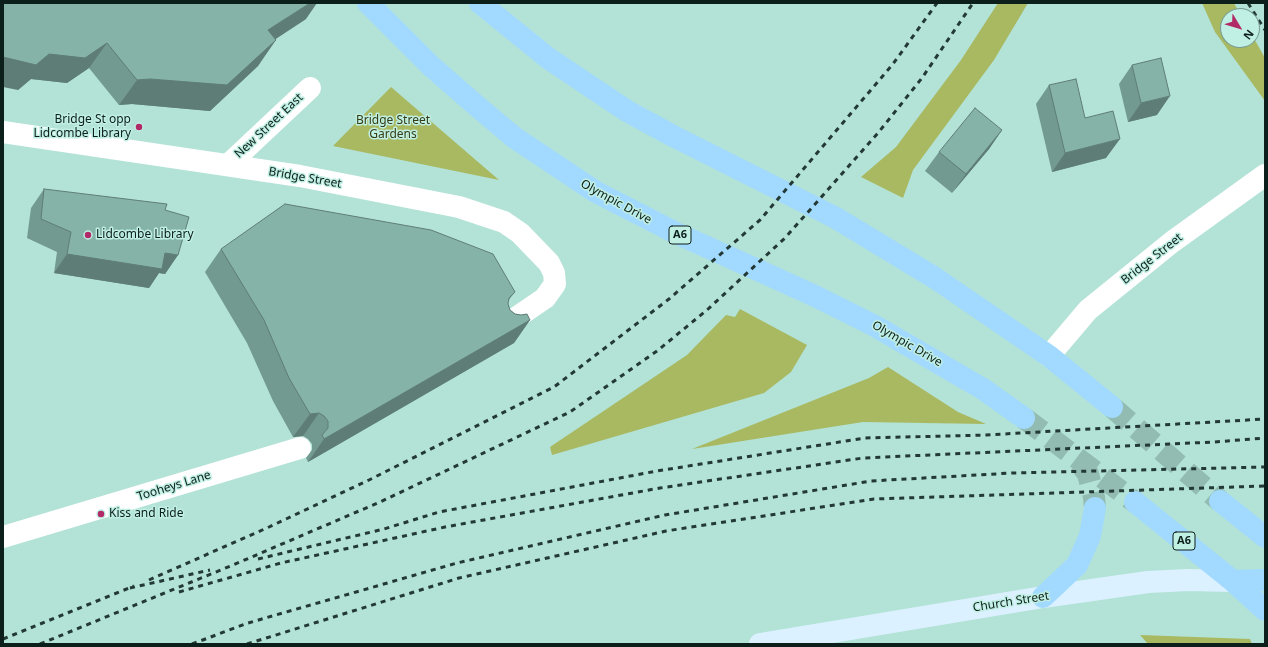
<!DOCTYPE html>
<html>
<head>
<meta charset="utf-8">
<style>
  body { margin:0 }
  #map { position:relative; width:1268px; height:647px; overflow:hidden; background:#b3e2d6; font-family:"Noto Sans",sans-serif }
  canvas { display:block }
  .frame { position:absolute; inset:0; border:4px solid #0d1f1b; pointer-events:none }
  .north { position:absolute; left:1220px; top:8px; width:40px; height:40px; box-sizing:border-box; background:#c0efe3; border:1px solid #789c93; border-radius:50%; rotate:128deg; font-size:11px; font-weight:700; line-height:16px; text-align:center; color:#0d1f1b }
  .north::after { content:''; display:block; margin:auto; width:14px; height:18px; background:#b22968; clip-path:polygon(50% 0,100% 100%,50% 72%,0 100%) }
</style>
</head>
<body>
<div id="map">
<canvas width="1268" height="647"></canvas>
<div class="frame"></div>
<div class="north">N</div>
</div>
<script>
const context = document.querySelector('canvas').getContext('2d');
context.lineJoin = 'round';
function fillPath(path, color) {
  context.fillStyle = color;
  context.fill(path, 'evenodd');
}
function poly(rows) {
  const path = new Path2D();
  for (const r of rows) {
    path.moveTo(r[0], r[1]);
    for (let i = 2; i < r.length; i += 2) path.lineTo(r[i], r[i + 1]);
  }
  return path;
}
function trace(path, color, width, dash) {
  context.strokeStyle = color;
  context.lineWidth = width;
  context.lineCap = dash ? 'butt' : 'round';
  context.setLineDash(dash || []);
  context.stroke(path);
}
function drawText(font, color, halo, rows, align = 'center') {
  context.font = font + ' "Noto Sans",sans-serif';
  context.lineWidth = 3;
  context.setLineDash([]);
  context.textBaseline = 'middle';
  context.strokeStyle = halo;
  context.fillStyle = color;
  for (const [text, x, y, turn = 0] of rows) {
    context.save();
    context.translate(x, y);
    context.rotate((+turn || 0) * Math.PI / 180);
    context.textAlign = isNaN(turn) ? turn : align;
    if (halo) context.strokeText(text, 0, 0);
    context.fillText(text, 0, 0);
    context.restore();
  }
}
const green = poly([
  [998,3,1028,3,994,60,913,170,903,198,861,177,896,147,961,60],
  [1202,3,1234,3,1241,16,1228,16,1228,40,1252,40,1252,35,1265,58,1265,101,1215,32],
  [391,87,499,180,333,146],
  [740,309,807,345,791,372,764,393,552,455,550,447,687,355,726,315,735,317],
  [888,367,958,412,986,424,863,422,692,449,869,378],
  [1140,635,1250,639,1252,644,1148,644]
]);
const trunkTunnel = poly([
  [1112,407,1220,501],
  [1024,418,1135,502],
  [1080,463,1088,474,1094,497,1095,508]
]);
const minor = poly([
  [3,132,300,176,459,207,504,222,520,233,549,263,554,273,555,284,545,298,504,326],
  [228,165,310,88],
  [3,537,300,448]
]);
const tertiary = poly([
  [1049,356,1088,310,1172,242,1265,175]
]);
const secondary = poly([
  [760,644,1043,597,1148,582,1188,580,1233,581]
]);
const trunk = poly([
  [368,3,431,66,478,107,515,138,596,192,676,233,815,296,875,326,983,389,1024,418],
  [480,3,548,58,627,111,673,136,836,218,935,278,1049,356,1112,407],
  [1220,501,1265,537],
  [1135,502,1233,581,1265,610],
  [1233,581,1265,580],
  [1043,597,1077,565,1090,536,1095,508]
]);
const rail = poly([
  [1248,3,1265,30],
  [258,559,384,529,439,512,657,471,865,438,986,435,1265,419],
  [149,580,269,527,369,480,554,387,669,299,760,220,893,64,937,3],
  [130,588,210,570],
  [179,592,281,563,445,527,660,488,863,458,1214,442,1265,438],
  [3,639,134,586],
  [40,644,233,565,380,502,570,412,657,351,707,310,785,238,878,133,922,78,973,3],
  [192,644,248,623,457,563,665,515,871,481,1012,473,1265,467],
  [247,644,459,578,666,531,874,499,1265,486]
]);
const wall = poly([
  [3,3,306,19,275,39,258,66,210,111,132,104,119,105,89,68,67,83,31,79,18,90],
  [1132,65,1157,115,1128,122,1119,84],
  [1049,85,1085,118,1106,158,1052,172,1036,104],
  [1002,130,989,149,952,193,925,171,939,152],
  [44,189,178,255,165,274,159,273,149,288,54,273,57,252,27,238,31,208],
  [221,249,515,292,508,301,508,304,510,310,515,314,521,315,530,320,514,343,308,462,306,458,312,450,312,444,308,439,303,436,293,437,273,401,247,343,205,272]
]);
const shadedWall = poly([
  [310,3,317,3,306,19,250,56,268,30],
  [276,40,258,66,210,111,132,104,119,105,137,80,150,79],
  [107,43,89,68,67,83,31,79,18,90,3,87,3,57,49,54],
  [1170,96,1157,115,1128,122,1141,103],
  [1002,130,989,149,952,193,966,174],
  [1120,139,1106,158,1052,172,1065,153],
  [165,253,178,255,165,274,159,273,149,288,54,273,67,254],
  [530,320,514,343,308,462,324,439],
  [319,413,303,436,293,437,310,414]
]);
const building = poly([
  [3,3,310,3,268,30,276,40,227,85,150,79,137,80,107,43,85,58,49,54,36,65,3,57,3,3],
  [1161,58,1170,96,1141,103,1132,65,1161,58],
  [1076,79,1085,118,1113,111,1120,139,1065,153,1049,85,1076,79],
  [975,108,1002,130,966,174,939,152,975,108],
  [44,189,167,204,165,210,189,217,178,255,165,253,162,269,67,254,71,232,41,219,44,189],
  [285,204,431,230,493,254,515,292,509,298,508,304,510,310,515,314,521,315,527,314,530,320,324,439,322,435,328,428,328,421,324,416,319,413,310,414,289,378,264,320,221,249,285,204]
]);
const markers = [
  [139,127,4,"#b22968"],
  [88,235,4,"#b22968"],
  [101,514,4,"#b22968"]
];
const shields = [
  [680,235,22],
  [1184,541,22]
];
const shieldNames = [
  ["A6",680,235],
  ["A6",1184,541]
];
const poiNames = [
  ["Bridge St opp",131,120,"right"],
  ["Lidcombe Library",131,134,"right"],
  ["Lidcombe Library",96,235],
  ["Kiss and Ride",109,514]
];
const parkNames = [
  ["Bridge Street",393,121],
  ["Gardens",393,135]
];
const streetNames = [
  ["New Street East",269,126,-43],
  ["Bridge Street",305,178,10],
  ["Olympic Drive",616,202,29],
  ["Bridge Street",1152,259,-38],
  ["Olympic Drive",907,344,30],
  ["Tooheys Lane",174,486,-17],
  ["Church Street",1011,602,-9]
];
fillPath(green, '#a9b961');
trace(trunkTunnel, '#92bbb1', 22, [22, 11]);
trace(minor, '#fff', 22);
trace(tertiary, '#fff', 22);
trace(secondary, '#dcf1ff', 22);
trace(trunk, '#a2daff', 22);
trace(rail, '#233934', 3, [5, 5]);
fillPath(wall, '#739a90');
fillPath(shadedWall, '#5e7d76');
fillPath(building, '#86b3a8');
trace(building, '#5e7d76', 1);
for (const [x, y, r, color] of markers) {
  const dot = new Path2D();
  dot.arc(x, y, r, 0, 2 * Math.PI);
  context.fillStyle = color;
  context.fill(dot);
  trace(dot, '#c0efe3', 1.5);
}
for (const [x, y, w] of shields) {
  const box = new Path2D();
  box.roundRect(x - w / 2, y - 9, w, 18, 3);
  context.fillStyle = '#c0efe3';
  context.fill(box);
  trace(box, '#0d1f1b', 1);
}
drawText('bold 11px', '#0d1f1b', null, shieldNames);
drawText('12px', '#0d1f1b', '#c0efe3', poiNames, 'left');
drawText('12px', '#353b12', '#c0efe3', parkNames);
drawText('12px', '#0d1f1b', '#c0efe3', streetNames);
</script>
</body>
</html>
